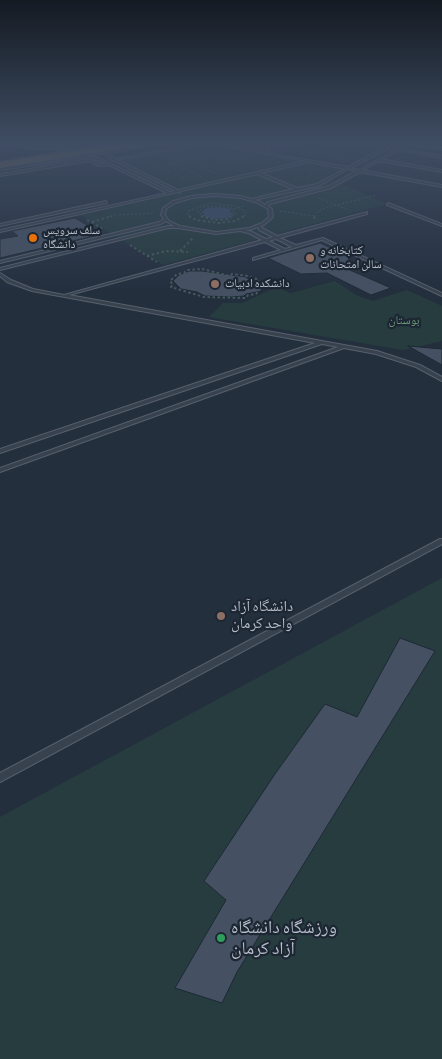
<!DOCTYPE html>
<html>
<head>
<meta charset="utf-8">
<style>
  body { margin:0 }
  canvas { display:block; background:#242f3e }
</style>
</head>
<body>
<canvas width="442" height="1059"></canvas>
<script>
const context = document.querySelector('canvas').getContext('2d');
context.lineJoin = 'round';
function fillPath(path, color) {
  context.fillStyle = color;
  context.fill(path, 'evenodd');
}
function poly(rows) {
  const path = new Path2D();
  for (const r of rows) {
    path.moveTo(r[0], r[1]);
    for (let i = 2; i < r.length; i += 2) path.lineTo(r[i], r[i + 1]);
  }
  return path;
}
function trace(path, color, width, dash) {
  context.strokeStyle = color;
  context.lineWidth = width;
  context.lineCap = dash ? 'butt' : 'round';
  context.setLineDash(dash || []);
  context.stroke(path);
}
function drawText(font, color, halo, rows, align = 'center') {
  context.font = font + ' "Sofia Sans Condensed","Noto Naskh Arabic",sans-serif';
  context.lineWidth = 4.5;
  context.setLineDash([]);
  context.textBaseline = 'middle';
  context.strokeStyle = halo;
  context.fillStyle = color;
  for (const [text, x, y, turn = 0] of rows) {
    context.save();
    context.translate(x, y);
    context.rotate((+turn || 0) * Math.PI / 180);
    context.textAlign = isNaN(turn) ? turn : align;
    if (halo) context.strokeText(text, 0, 0);
    context.fillText(text, 0, 0);
    context.restore();
  }
}
const green = poly([
  [312,142,338,142,378,149,366,155,307,144],
  [212,143,344,167,326,177,387,204,163,265,81,215,187,191,126,162,122,158],
  [300,146,360,156,348,163,286,152],
  [335,281,358,296,373,301,407,290,442,306,442,341,403,350,209,317,223,303,243,303,276,287,291,293],
  [442,578,442,1059,0,1059,0,817]
]);
const water = poly([
  [220,207,231,209,230,212,234,214,227,218,214,219,203,216,204,213,201,212,207,208]
]);
const building = poly([
  [75,218,102,234,0,258,0,239,18,236,12,231,75,218],
  [320,243,352,258,348,259,354,261,349,263,353,264,343,267,391,288,371,295,327,273,301,274,268,258,320,243],
  [189,271,202,271,246,277,262,291,246,294,244,296,231,297,205,296,197,292,181,289,173,281,179,275,189,271],
  [408,346,442,349,442,365,408,346],
  [400,638,435,651,237,972,222,1003,175,988,226,900,204,881,275,774,325,704,357,717,400,638]
]);
const pathFar1 = poly([
  [186,160,217,174],
  [171,163,202,177],
  [157,166,170,172],
  [151,167,216,154],
  [202,167,233,161],
  [305,170,312,174,306,178],
  [175,174,188,180],
  [319,198,348,210],
  [234,209,243,206],
  [280,211,314,216],
  [119,215,154,213],
  [110,217,116,214],
  [191,217,188,215,188,211,211,203,236,206,245,211,246,215,242,217],
  [201,217,202,214,197,212,205,207,221,206,234,209,232,212,237,214,230,217],
  [315,217,317,212,325,208,376,195]
]);
const path = poly([
  [189,216,196,220,218,223,235,221,244,216],
  [201,216,214,220,229,219,231,216],
  [314,219,315,216],
  [87,220,103,229],
  [92,222,112,216],
  [130,245,157,262],
  [180,251,194,237],
  [147,256,166,251,188,252],
  [202,269,230,276,232,274,248,276,259,280,257,283,261,287,256,294,248,295,246,298,204,297,171,287,173,285,170,281,177,274,184,273,187,270,202,269]
]);
const lane = poly([
  [170,142,175,142,156,146,155,145,170,142],
  [205,142,210,142,271,153,260,142,262,142,274,154,348,167,383,148,373,146,370,142,372,142,375,144,388,146,388,149,351,168,359,170,405,144,398,142,408,142,442,148,442,150,408,144,400,149,442,156,442,158,398,150,381,159,442,170,442,172,379,161,362,170,442,185,442,187,360,172,331,188,270,204,268,206,272,209,273,217,264,225,261,226,262,228,277,236,367,212,367,214,280,238,296,245,323,238,442,293,442,296,322,240,253,260,253,258,281,250,265,242,69,295,377,351,420,365,442,377,442,381,416,367,376,354,344,348,0,472,0,468,338,347,322,344,0,453,0,449,315,343,32,291,7,282,0,276,0,273,11,280,33,289,64,295,262,240,248,233,240,231,216,234,178,228,168,228,0,270,0,268,168,226,174,226,166,221,161,224,0,263,0,261,159,222,164,219,161,215,163,208,173,201,191,196,214,194,241,196,251,199,293,189,257,174,181,191,180,193,178,192,0,232,0,230,167,193,109,165,99,166,89,161,0,176,0,174,89,159,99,164,106,163,98,160,78,157,79,156,99,158,170,192,175,191,108,158,105,154,117,150,117,152,108,154,110,156,178,190,306,161,210,144,121,159,120,158,206,143,205,142],
  [310,162,345,169,317,184,297,188,261,173,310,162],
  [348,169,356,171,329,186,268,202,265,205,260,201,254,200,319,186,348,169],
  [214,196,241,198,258,203,268,209,269,217,262,223,249,228,216,232,180,226,169,221,165,215,166,209,175,203,192,198,214,196],
  [258,227,259,230,273,237,266,239,250,231,246,231,258,227],
  [276,239,292,247,285,249,269,241,276,239],
  [37,163,36,165,0,170,0,168,37,163],
  [106,201,107,203,0,226,0,224,106,201],
  [388,203,442,224,442,226,387,205,388,203],
  [440,539,442,539,442,544,0,782,0,773,440,539]
]);
const street = poly([
  [32,142,84,142,81,144,35,144,32,142]
]);
const secondary = poly([
  [7,142,20,142,30,145,70,145,74,147,70,149,30,149,7,142],
  [148,142,167,142,163,144,36,165,20,165,16,162,20,159,36,159,148,142]
]);
const highway = poly([
  [125,142,149,142,144,145,0,168,0,162,125,142]
]);
const pathBridge = poly([
  [114,142,124,147]
]);
const markers = [
  [33,238,5,"#e8710a"],
  [310,258,5,"#8d6e63"],
  [215,284,5,"#8d6e63"],
  [221,616,5,"#8d6e63"],
  [221,938,5,"#2e9e5b"]
];
const farPoinames = [
  ["سلف سرویس",43,231],
  ["دانشگاه",43,245],
  ["کتابخانه و",320,251],
  ["سالن امتحانات",320,265],
  ["دانشکده ادبیات",225,284]
];
const farParknames = [
  ["بوستان",404,321]
];
const poiNames = [
  ["دانشگاه آزاد",231,607],
  ["واحد کرمان",231,624]
];
const nearPoinames = [
  ["ورزشگاه دانشگاه",231,928],
  ["آزاد کرمان",231,949]
];
fillPath(green, '#263c3f');
fillPath(water, '#394c67');
fillPath(building, '#455162');
trace(building, '#1f2835', 1);
trace(lane, '#565f6c', 2);
trace(street, '#565f6c', 2);
trace(secondary, '#565f6c', 2);
trace(highway, '#434c59', 3);
trace(pathFar1, '#44595c', 1, [2, 2]);
trace(path, '#44595c', 2, [2.5, 2.5]);
fillPath(lane, '#38414e');
fillPath(street, '#38414e');
fillPath(secondary, '#465061');
fillPath(highway, '#746855');
trace(pathBridge, '#44595c', 1, [2, 2]);
const sky = context.createLinearGradient(0, 0, 0, 290);
sky.addColorStop(0, '#141a22');
sky.addColorStop(0.49, '#3f4d63');
sky.addColorStop(1, '#3f4d6300');
context.fillStyle = sky;
context.fillRect(0, 0, 442, 290);
for (const [x, y, r, color] of markers) {
  const dot = new Path2D();
  dot.arc(x, y, r, 0, 2 * Math.PI);
  context.fillStyle = color;
  context.fill(dot);
  trace(dot, '#1d2633', 2);
}
drawText('12px', '#b4bcc9', '#1d2633', farPoinames, 'left');
drawText('12px', '#6b9a76', '#1d2633', farParknames);
drawText('15px', '#b4bcc9', '#1d2633', poiNames, 'left');
drawText('18px', '#b4bcc9', '#1d2633', nearPoinames, 'left');
</script>
</body>
</html>
